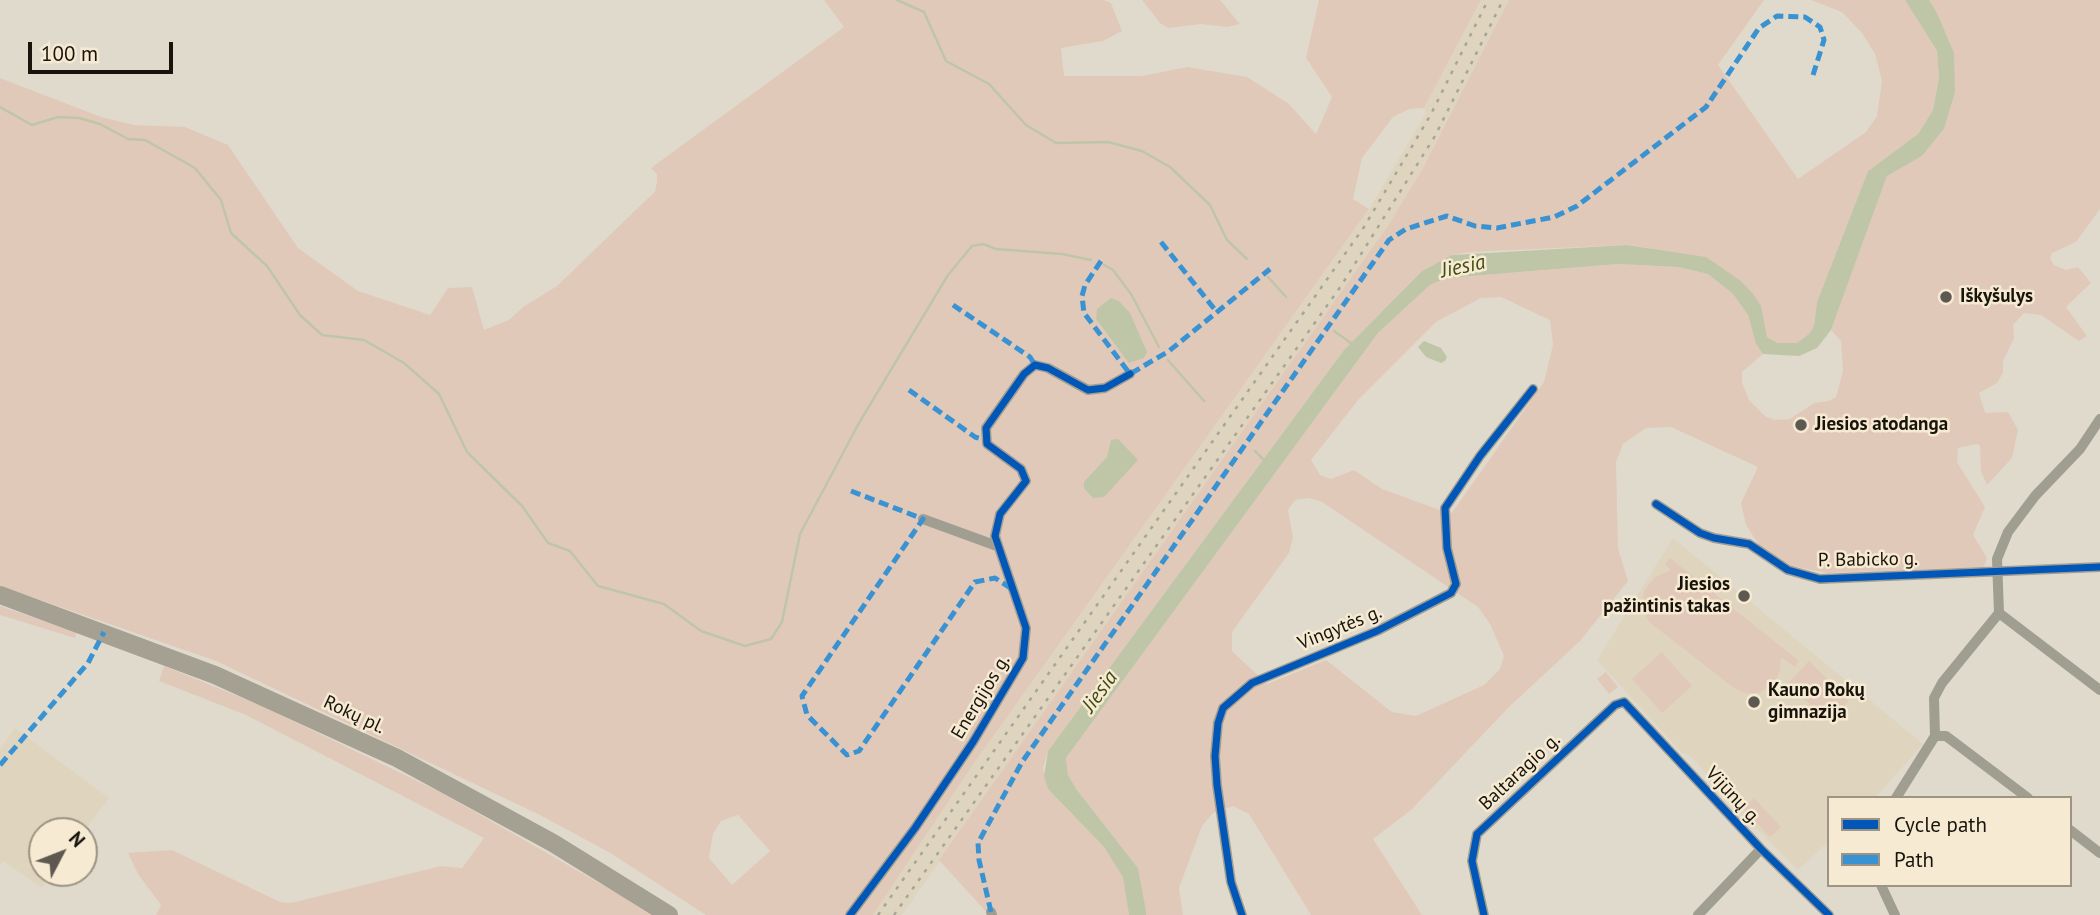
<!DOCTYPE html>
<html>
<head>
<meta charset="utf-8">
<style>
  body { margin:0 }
  #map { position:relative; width:2100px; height:915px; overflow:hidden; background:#e0dacd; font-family:"PT Sans",sans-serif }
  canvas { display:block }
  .legend { position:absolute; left:1827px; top:796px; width:245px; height:91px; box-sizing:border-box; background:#f6ead2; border:2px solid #9d9483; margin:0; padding:9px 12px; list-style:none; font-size:21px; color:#18140c }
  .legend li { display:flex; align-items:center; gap:14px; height:35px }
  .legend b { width:35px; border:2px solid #9d9483 }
  .north { position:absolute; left:28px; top:817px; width:70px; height:70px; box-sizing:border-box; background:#f6ead2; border:2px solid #9d9483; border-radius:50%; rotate:48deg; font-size:19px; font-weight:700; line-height:28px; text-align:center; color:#18140c }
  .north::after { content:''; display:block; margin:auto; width:24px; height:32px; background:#5e5950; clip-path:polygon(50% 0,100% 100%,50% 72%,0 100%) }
  .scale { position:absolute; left:28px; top:42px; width:145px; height:32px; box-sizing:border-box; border:4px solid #18140c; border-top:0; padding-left:9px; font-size:21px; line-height:24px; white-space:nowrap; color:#18140c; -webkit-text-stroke:5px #f6ead2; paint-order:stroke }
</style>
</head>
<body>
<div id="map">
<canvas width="2100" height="915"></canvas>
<ul class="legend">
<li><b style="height:9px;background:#0057b8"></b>Cycle path</li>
<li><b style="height:9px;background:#3993d2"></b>Path</li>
</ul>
<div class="north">N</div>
<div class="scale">100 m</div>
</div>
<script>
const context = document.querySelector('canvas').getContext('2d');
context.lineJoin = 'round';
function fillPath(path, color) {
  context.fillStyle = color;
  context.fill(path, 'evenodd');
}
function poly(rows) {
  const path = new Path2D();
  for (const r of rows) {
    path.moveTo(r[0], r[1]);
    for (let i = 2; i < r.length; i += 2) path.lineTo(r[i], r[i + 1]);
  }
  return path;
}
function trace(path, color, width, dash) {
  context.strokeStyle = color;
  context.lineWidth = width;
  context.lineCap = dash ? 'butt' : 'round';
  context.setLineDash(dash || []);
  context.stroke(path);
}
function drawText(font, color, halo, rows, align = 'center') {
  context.font = font + ' "PT Sans",sans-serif';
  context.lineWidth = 5;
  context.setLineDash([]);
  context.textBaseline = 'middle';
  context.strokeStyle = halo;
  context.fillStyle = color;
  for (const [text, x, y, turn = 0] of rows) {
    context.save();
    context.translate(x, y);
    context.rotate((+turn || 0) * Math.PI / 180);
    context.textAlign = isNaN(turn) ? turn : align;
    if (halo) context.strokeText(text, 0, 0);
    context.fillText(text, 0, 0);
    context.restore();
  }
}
const built = poly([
  [1481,0,1509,0,1423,168,1389,224,902,915,873,915,970,769,1369,209,1426,113,1424,108],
  [1673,538,1923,744,1875,798,1829,798,1829,841,1798,870,1729,801,1692,757,1681,752,1597,660],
  [15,728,109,798,84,831,42,831,42,873,53,873,42,888,3,861,0,865,0,749]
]);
const green = poly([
  [824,0,1104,0,1111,3,1122,31,1103,41,1061,48,1064,76,1142,76,1187,67,1247,77,1289,104,1316,134,1332,97,1306,58,1319,0,1481,0,1424,108,1409,109,1393,117,1362,158,1353,199,1369,209,970,769,873,915,706,915,612,854,542,816,216,661,0,586,0,78,101,117,134,125,185,127,228,145,298,248,358,291,430,315,448,288,472,287,484,330,509,320,523,307,557,286,644,202,655,192,657,181,657,174,651,168,844,27],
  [738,815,770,851,732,885,709,858,713,834,721,821],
  [1142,0,1220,0,1240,24,1227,27,1201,24,1168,28,1160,23],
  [1509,0,1764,0,1718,65,1798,179,1866,132,1877,116,1882,81,1875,54,1862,33,1842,12,1811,0,1905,0,1937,51,1939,78,1933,110,1918,134,1868,171,1817,302,1814,325,1810,333,1797,343,1778,343,1767,337,1741,281,1649,248,1627,245,1470,252,1452,255,1422,271,1344,350,1048,751,1043,768,1048,789,1104,847,1124,877,1129,915,989,915,939,860,1389,224,1423,168],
  [1929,0,2100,0,2100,209,2076,242,2052,253,2050,258,2054,265,2066,270,2078,267,2091,283,2066,307,2087,336,2079,341,2041,315,2024,313,2013,325,2014,338,2003,361,2003,373,1997,383,1979,393,1985,413,2008,412,2018,430,2012,458,1987,485,1981,471,1980,446,1977,444,1958,448,1957,462,1985,507,1973,535,1987,558,1984,567,1827,573,1792,566,1759,545,1746,525,1741,503,1758,467,1671,427,1646,428,1623,444,1616,462,1618,548,1628,581,1580,641,1509,707,1411,810,1373,839,1422,915,1311,915,1249,814,1233,806,1213,813,1202,826,1179,888,1183,915,1146,915,1138,868,1077,790,1068,775,1066,758,1378,333,1430,285,1447,278,1618,264,1678,267,1708,274,1733,294,1748,315,1756,344,1763,354,1742,372,1742,383,1749,400,1765,416,1775,420,1790,419,1814,403,1829,401,1836,397,1843,371,1841,341,1831,330,1887,176,1922,156,1944,129,1955,93,1936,11],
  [1501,297,1550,320,1553,345,1544,382,1451,514,1382,489,1354,470,1331,479,1320,475,1311,460,1359,399,1436,322,1481,298],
  [1309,498,1322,502,1478,607,1490,624,1504,656,1500,669,1484,685,1416,716,1392,712,1326,660,1267,684,1232,651,1232,632,1289,553,1293,538,1288,510,1295,500],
  [1670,558,1799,661,1795,667,1781,657,1780,671,1774,683,1759,693,1745,693,1734,688,1649,622,1642,607,1644,591,1655,577,1671,570,1665,564],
  [0,606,77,632,75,638,0,615],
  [1662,652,1692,686,1662,713,1632,679],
  [1809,661,1847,698,1848,702,1827,721,1788,683],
  [164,666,262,706,442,793,655,915,156,915,161,905,138,874,128,853,172,850,280,902,291,903,441,866,462,868,484,838,246,715,159,681],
  [1606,672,1618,687,1609,694,1597,679],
  [1754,798,1781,827,1770,837,1743,808]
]);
const water = poly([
  [1905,0,1929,0,1936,11,1954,53,1955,93,1944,129,1922,156,1887,176,1831,330,1817,348,1799,356,1763,354,1756,344,1748,315,1733,294,1708,274,1678,267,1618,264,1447,278,1430,285,1378,333,1066,758,1068,775,1077,790,1138,868,1146,911,1146,915,1129,915,1123,877,1104,847,1048,789,1044,776,1048,751,1344,350,1422,271,1452,255,1627,245,1706,257,1741,281,1754,295,1761,306,1767,337,1778,343,1797,343,1810,333,1814,325,1817,302,1868,171,1918,134,1933,110,1939,78,1937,51],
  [1111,298,1119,301,1130,313,1147,352,1144,358,1129,363,1096,319,1097,309],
  [1424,341,1441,348,1447,357,1445,361,1441,363,1426,357,1418,347],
  [1118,439,1138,460,1104,497,1093,498,1084,488,1084,482,1107,457,1111,440]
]);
const stream = poly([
  [897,0,924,12,946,61,989,84,1026,125,1056,143,1108,142,1142,151,1170,167,1210,205,1227,240,1247,259],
  [0,107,32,125,58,117,79,118,100,124,128,139,145,140,195,168,221,200,231,233,267,266,300,315,322,335,364,340,404,363,439,394,467,452,522,506,548,543,570,551,598,586,664,604,701,631,745,646,771,639,782,622,800,534,859,423,948,275,972,246,983,244,996,249,1062,254,1091,260],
  [1104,265,1113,270,1131,294,1159,347],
  [1268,277,1286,297],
  [1334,331,1351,343],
  [1168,360,1204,401],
  [1255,451,1265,461]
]);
const street = poly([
  [1656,504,1700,533,1714,538,1749,544,1788,570,1820,579,2100,567],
  [923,519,997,546],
  [1999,613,2100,690],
  [1935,736,1946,736,2028,798],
  [1896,798,1935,736,1934,698,1942,683,1999,613,1997,559,2008,532,2035,496,2080,449,2100,419],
  [2070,830,2100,853],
  [1881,885,1895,915],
  [991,912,992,915],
  [850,915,915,828,973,742,1023,658,1026,628,995,536,1000,514,1026,481,1021,469,987,444,986,428,1024,374,1035,365,1048,368,1088,390,1105,388,1130,374],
  [1242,915,1231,882,1217,785,1215,756,1218,723,1223,708,1252,683,1377,631,1451,593,1456,584,1447,548,1445,508,1480,456,1533,389],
  [1484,915,1472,861,1477,834,1615,705,1624,702,1761,849,1829,915],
  [1698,915,1761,849]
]);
const primary = poly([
  [0,595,215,675,397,758,553,843,669,915]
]);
const rail = poly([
  [878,915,1364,227,1430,116,1488,0],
  [894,915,1341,286,1435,136,1503,0]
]);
const quiet = poly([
  [1161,242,1216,311],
  [1101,261,1085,285,1082,296,1084,313,1130,374,1169,351,1270,269],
  [953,305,1030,357,1035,365],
  [909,390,975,437,985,440],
  [851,491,923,519,802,696,807,715,847,755,859,751,975,582,995,578,1012,589],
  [0,765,88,663,104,632],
  [991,912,979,860,978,843,1022,762,1389,240,1406,229,1447,216,1475,226,1497,228,1554,217,1577,206,1706,107,1759,28,1777,16,1805,17,1820,27,1824,40,1813,75]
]);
const cycleway = poly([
  [1656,504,1700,533,1714,538,1749,544,1788,570,1820,579,2100,567],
  [850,915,915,828,973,742,1023,658,1026,628,995,536,1000,514,1026,481,1021,469,987,444,986,428,1024,374,1035,365,1048,368,1088,390,1105,388,1130,374],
  [1242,915,1231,882,1217,785,1215,756,1218,723,1223,708,1252,683,1377,631,1451,593,1456,584,1447,548,1445,508,1480,456,1533,389],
  [1484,915,1472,861,1477,834,1615,705,1624,702,1761,849,1829,915]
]);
const markers = [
  [1946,297,7,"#5e5950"],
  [1801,425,7,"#5e5950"],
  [1744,596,7,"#5e5950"],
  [1754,702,7,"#5e5950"]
];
const poiNames = [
  ["Iškyšulys",1960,297],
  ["Jiesios atodanga",1815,425],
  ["Jiesios",1730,585,"right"],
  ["pažintinis takas",1730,607,"right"],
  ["Kauno Rokų",1768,691],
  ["gimnazija",1768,713]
];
const streetNames = [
  ["P. Babicko g.",1868,560,-1],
  ["Vingytės g.",1340,628,-22],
  ["Energijos g.",981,697,-59],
  ["Rokų pl.",354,715,25],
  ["Baltaragio g.",1520,772,-43],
  ["Vijūnų g.",1733,796,47]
];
const waterNames = [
  ["Jiesia",1463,267,-12],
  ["Jiesia",1100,692,-54]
];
fillPath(built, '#dfd5be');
fillPath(green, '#e1c9b9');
fillPath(water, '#bfc6a7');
trace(stream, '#bfc6a7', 2.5);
trace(street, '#a09e91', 10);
trace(primary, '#a4a092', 18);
trace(rail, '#a9a499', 2.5, [3.5, 7]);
trace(quiet, '#3993d2', 5, [10, 5]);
trace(cycleway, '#0057b8', 7);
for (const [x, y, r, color] of markers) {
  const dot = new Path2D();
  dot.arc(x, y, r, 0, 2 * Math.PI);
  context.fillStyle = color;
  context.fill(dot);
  trace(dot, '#f6ead2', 2.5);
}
drawText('bold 19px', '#18140c', '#f6ead2', poiNames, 'left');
drawText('19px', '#18140c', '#f6ead2', streetNames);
drawText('italic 21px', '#3d4c10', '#f6ead2', waterNames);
</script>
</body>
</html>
